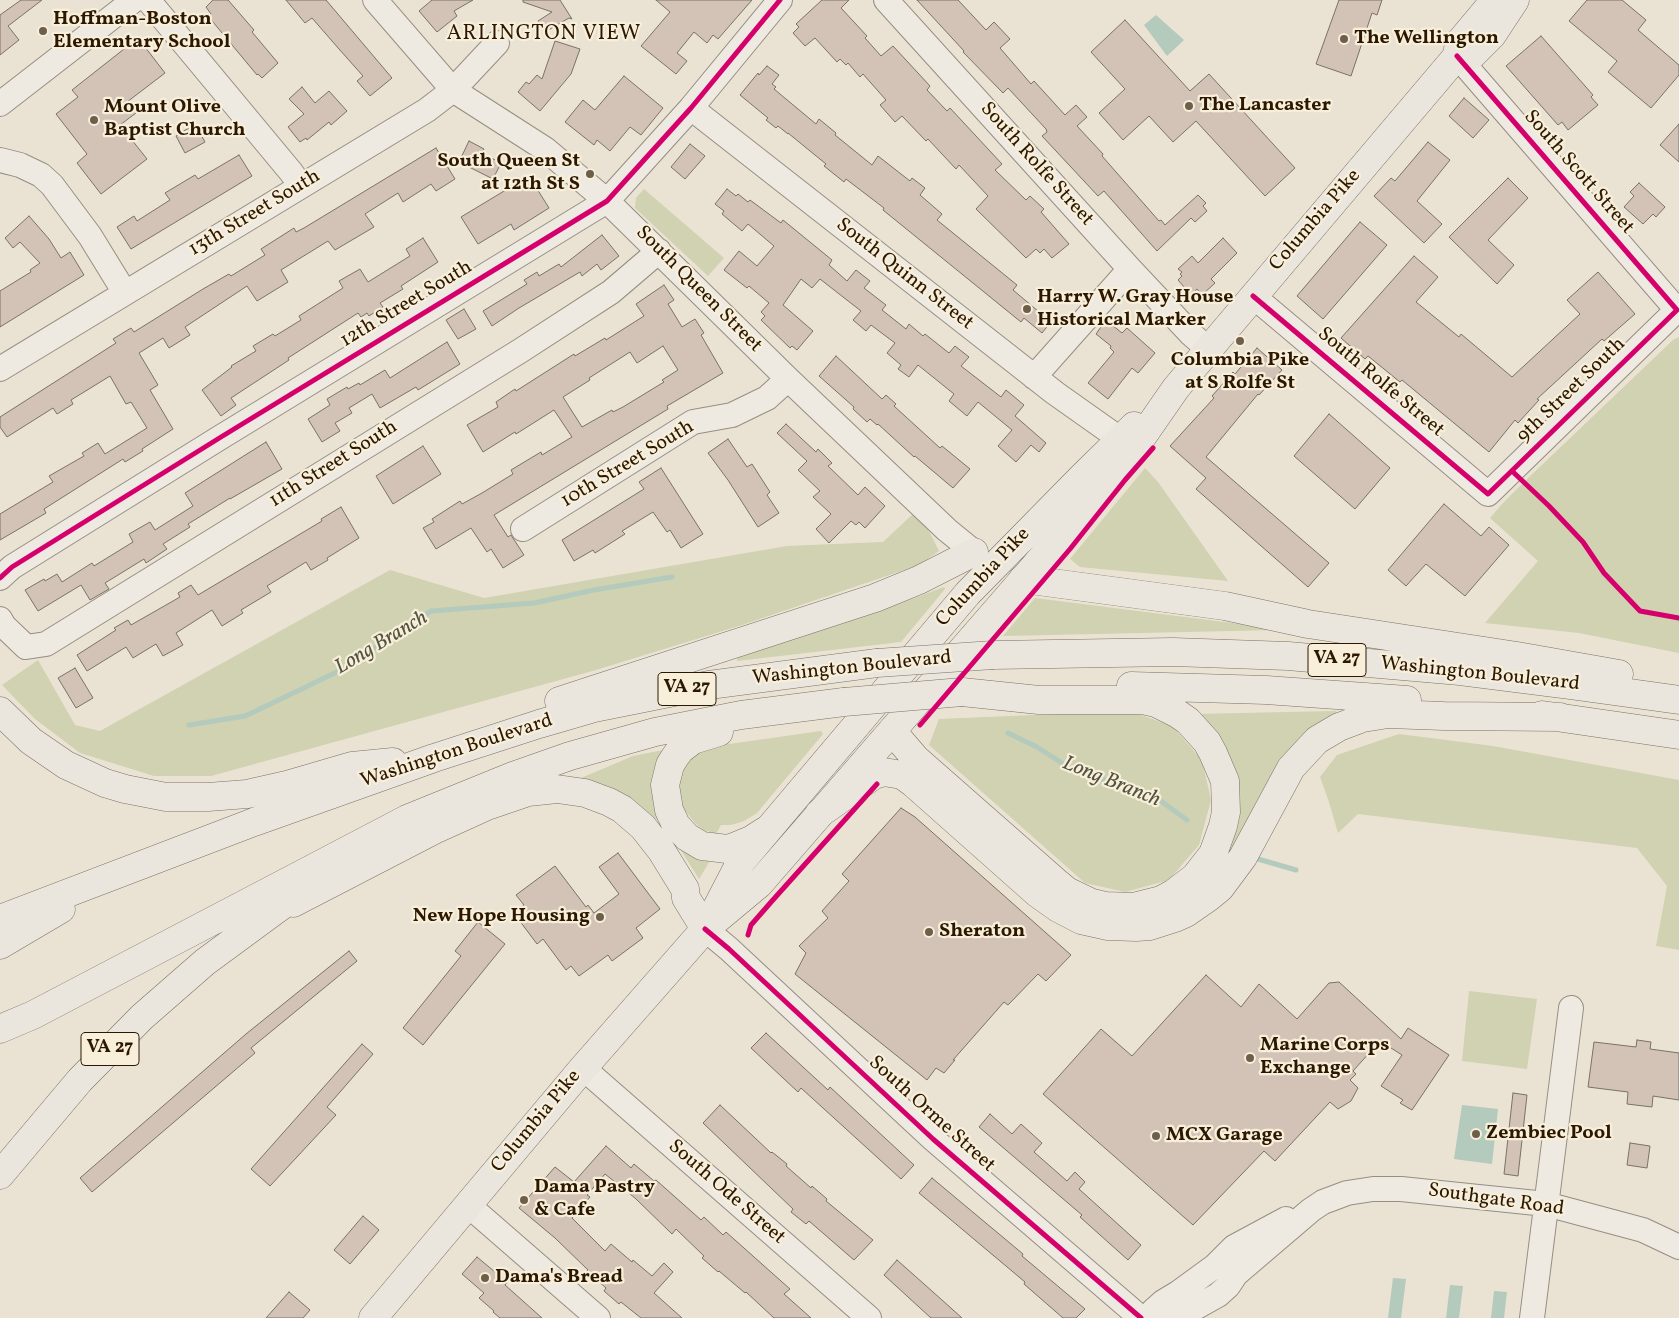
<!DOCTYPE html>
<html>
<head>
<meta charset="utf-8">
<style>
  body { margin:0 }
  canvas { display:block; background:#eae2d2 }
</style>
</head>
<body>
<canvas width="1679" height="1318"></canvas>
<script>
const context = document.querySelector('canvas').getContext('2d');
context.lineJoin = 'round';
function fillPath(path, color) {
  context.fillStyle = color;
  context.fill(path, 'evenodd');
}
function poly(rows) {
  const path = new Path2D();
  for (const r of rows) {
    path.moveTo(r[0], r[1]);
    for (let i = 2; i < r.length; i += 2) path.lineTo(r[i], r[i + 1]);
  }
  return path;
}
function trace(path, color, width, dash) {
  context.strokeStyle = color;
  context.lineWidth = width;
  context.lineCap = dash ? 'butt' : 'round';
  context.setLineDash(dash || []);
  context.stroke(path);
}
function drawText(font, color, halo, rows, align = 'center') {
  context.font = font + ' Vollkorn,serif';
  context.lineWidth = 4.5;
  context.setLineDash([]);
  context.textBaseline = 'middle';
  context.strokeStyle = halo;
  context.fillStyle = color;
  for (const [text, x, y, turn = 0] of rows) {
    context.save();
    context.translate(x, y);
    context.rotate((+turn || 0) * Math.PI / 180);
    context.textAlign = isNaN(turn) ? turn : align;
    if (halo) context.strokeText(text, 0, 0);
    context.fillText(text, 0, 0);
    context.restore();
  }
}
const green = poly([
  [644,189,724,258,708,276,635,208,636,198],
  [1679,337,1679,653,1579,633,1485,623,1538,561,1490,518,1503,503,1524,482,1673,340],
  [1145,468,1158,482,1228,581,1080,567,1070,559],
  [914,513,929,531,939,551,919,565,742,625,596,670,211,776,154,776,80,753,35,719,2,685,38,660,75,725,100,731,390,570,484,598,787,546,883,542],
  [944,587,945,589,901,642,737,661,737,656,893,606],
  [1035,598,1256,626,1277,630,1003,636],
  [1130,711,1172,726,1202,760,1211,800,1199,845,1169,880,1125,892,1085,883,929,745,939,719],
  [1336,711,1336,719,1213,887,1231,832,1195,714],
  [821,731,823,734,757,813,744,821,731,825,721,825,716,834,704,830,695,823,680,804,678,781,682,769,689,758,708,747],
  [1399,734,1493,746,1679,780,1679,950,1656,946,1667,886,1637,848,1358,814,1338,833,1329,802,1320,777,1337,755],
  [673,748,661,823,632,799,610,787,581,778,633,756],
  [672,836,711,859,699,879],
  [1469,991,1537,999,1527,1069,1462,1061]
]);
const water = poly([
  [1156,15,1184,40,1167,56,1144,25],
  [1462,1105,1498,1109,1492,1164,1454,1159],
  [1393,1278,1406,1279,1401,1318,1388,1318],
  [1450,1285,1463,1286,1459,1318,1446,1318],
  [1494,1291,1507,1292,1504,1318,1491,1318]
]);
const stream = poly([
  [189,725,245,716,285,697,343,669,431,611,534,603,594,590,672,577],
  [1008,733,1037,747,1071,769,1154,796,1187,820],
  [1258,859,1296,870]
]);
const building = poly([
  [21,0,42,0,8,26,19,40,0,55,0,15,21,0],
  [213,0,228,0,254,30,252,32,278,63,262,78,258,74,257,75,208,16,211,14,206,7,213,0],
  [286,0,326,0,392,78,370,96,357,81,363,76,339,49,312,18,305,23,286,0],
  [432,0,473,0,454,11,457,16,437,32,419,11,432,0],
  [523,0,560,0,572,19,569,18,545,32,538,21,552,12,523,2,523,0],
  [656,0,752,0,718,39,713,35,707,43,694,32,677,53,687,61,676,74,641,46,670,12,656,0],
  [822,0,849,0,841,8,867,36,865,38,881,56,893,46,930,86,927,90,947,111,950,108,1002,164,995,170,1026,200,1030,196,1044,209,1041,212,1069,244,1052,258,1044,249,1040,253,1036,249,1026,258,976,209,988,196,959,165,956,169,928,139,926,141,902,116,895,122,880,105,886,100,863,74,860,77,848,63,846,65,840,59,837,62,815,38,805,46,793,33,799,27,796,24,822,0],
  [917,0,958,0,986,30,994,22,1010,39,1000,48,1031,84,1034,81,1065,115,1076,105,1087,117,1077,126,1103,154,1102,156,1159,221,1161,220,1165,225,1198,195,1206,203,1203,206,1207,211,1195,222,1191,218,1157,251,1104,191,1098,196,1042,136,1047,132,1046,129,1008,88,1003,93,963,52,964,51,917,0],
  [1339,0,1382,0,1377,15,1372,13,1351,76,1316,64,1339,0],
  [1587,0,1622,0,1646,20,1638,30,1679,65,1679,75,1651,108,1608,72,1617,61,1569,21,1587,0],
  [1125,20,1190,91,1209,74,1295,168,1265,196,1196,121,1173,142,1149,116,1123,140,1099,113,1125,89,1091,52,1125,20],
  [1541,36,1593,95,1591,97,1598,105,1568,130,1562,122,1558,125,1506,66,1541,36],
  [138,38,165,73,127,102,136,113,120,125,147,159,101,194,77,163,87,154,56,114,78,97,72,90,138,38],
  [555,41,580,49,571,74,540,111,518,92,526,82,529,84,537,75,542,79,555,41],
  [767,66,779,75,772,84,776,87,774,89,816,124,819,119,836,133,835,135,872,165,878,156,910,181,912,178,925,188,920,195,942,214,937,220,1017,285,1013,290,1051,322,1042,333,1024,318,1021,322,883,210,884,208,846,179,844,182,824,166,826,164,788,133,788,134,778,126,776,128,766,120,768,118,740,95,758,73,759,75,767,66],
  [624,76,663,108,641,135,630,127,610,151,597,140,594,145,565,122,583,100,595,110,624,76],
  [302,87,315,103,329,91,347,111,331,125,329,122,307,140,306,138,300,142,288,127,304,114,289,99,302,87],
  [1464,98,1489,120,1473,138,1449,116,1464,98],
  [195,124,205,142,185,153,176,136,195,124],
  [1679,124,1679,162,1660,145,1679,124],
  [469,141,484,149,482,153,501,163,493,179,459,162,469,141],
  [1428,142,1450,160,1417,201,1442,224,1424,243,1374,196,1391,178,1395,181,1428,142],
  [690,144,705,156,685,179,671,167,690,144],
  [436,148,455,179,436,191,431,184,403,202,398,193,365,214,374,227,335,250,328,241,281,270,288,282,257,301,247,286,185,327,190,335,169,348,163,338,139,353,158,385,150,390,173,429,142,449,143,451,125,462,123,459,44,509,46,513,0,540,0,514,53,482,49,476,84,456,82,453,98,443,105,454,147,428,131,402,126,404,110,376,71,400,73,404,57,414,53,408,7,437,0,427,0,417,116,343,113,339,131,328,134,332,203,289,229,274,231,276,265,255,261,249,294,228,296,232,304,228,436,148],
  [239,155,252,176,131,249,117,227,134,216,137,221,170,200,165,193,195,175,198,179,239,155],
  [529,176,549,208,514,230,511,224,478,244,461,217,529,176],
  [1508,178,1528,198,1488,240,1514,265,1497,284,1449,237,1508,178],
  [1639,183,1665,207,1656,217,1653,214,1643,224,1624,207,1634,196,1630,192,1639,183],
  [727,189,736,196,738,194,748,202,750,200,781,223,783,220,832,260,829,265,847,281,856,270,870,281,864,288,886,305,882,310,906,329,909,324,923,336,925,334,949,353,955,346,969,357,961,366,1001,397,1006,390,1024,405,1015,416,1046,443,1039,452,1031,445,1016,462,998,446,1012,430,978,402,967,416,949,401,954,394,918,365,909,377,898,369,901,365,887,353,895,343,871,325,866,331,853,320,861,311,820,279,812,288,801,279,783,305,813,331,797,350,792,346,790,348,761,320,765,316,761,312,769,303,749,286,747,288,724,270,739,251,757,266,774,246,748,224,742,231,722,214,724,211,715,204,727,189],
  [29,216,49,239,61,258,70,252,84,275,0,327,0,291,31,272,30,270,40,263,20,242,13,248,5,238,29,216],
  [1360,222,1387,245,1323,319,1297,296,1360,222],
  [602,235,619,256,601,270,597,264,582,276,580,272,519,308,492,326,483,311,527,284,524,280,537,272,539,276,559,264,561,267,602,235],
  [423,238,438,262,401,286,403,289,380,303,383,307,369,316,367,313,361,317,358,313,288,358,289,360,231,398,236,405,221,416,202,390,232,367,231,366,256,351,253,346,273,334,275,336,301,320,299,316,343,288,339,281,360,269,368,282,410,256,406,249,423,238],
  [1223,238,1237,253,1211,279,1215,283,1202,295,1197,289,1191,295,1178,280,1182,276,1180,274,1182,272,1178,269,1192,256,1198,263,1223,238],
  [1414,256,1438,277,1416,302,1459,337,1461,334,1512,377,1580,314,1567,300,1598,272,1635,314,1604,341,1602,339,1537,399,1539,400,1518,423,1515,420,1489,452,1402,380,1400,382,1368,356,1365,359,1341,338,1414,256],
  [664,285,674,300,668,304,682,327,695,319,704,333,701,335,723,373,667,406,668,409,494,515,508,537,511,535,524,555,503,568,491,549,487,552,471,528,436,549,423,528,434,522,432,519,460,501,462,504,482,493,513,474,511,470,541,452,542,455,572,437,554,410,516,434,515,432,483,452,467,425,498,407,496,402,515,389,516,391,574,354,575,356,605,338,606,340,644,316,636,304,664,285],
  [663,346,678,370,662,380,664,382,623,407,613,412,612,410,582,427,563,397,590,380,589,378,630,352,637,363,663,346],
  [464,309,476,329,458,339,446,320,464,309],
  [1106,320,1122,333,1127,328,1155,353,1138,373,1132,368,1108,399,1088,383,1114,352,1110,348,1111,346,1096,334,1106,320],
  [447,342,460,364,418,390,416,387,380,408,372,394,349,408,352,413,335,423,340,431,322,442,308,419,330,405,327,399,347,387,348,389,359,383,360,385,385,370,390,378,447,342],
  [1257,348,1282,370,1259,395,1258,394,1206,457,1329,563,1308,587,1196,489,1206,478,1170,446,1214,398,1212,396,1233,372,1235,374,1257,348],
  [836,356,882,399,886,395,896,404,894,406,940,448,942,446,970,469,953,488,915,456,914,457,878,424,877,425,870,419,867,422,853,409,854,407,819,376,836,356],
  [1329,414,1390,468,1355,509,1294,456,1329,414],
  [786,424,816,452,818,449,832,463,828,466,858,495,865,487,885,506,865,528,859,522,856,525,851,521,829,543,816,529,831,514,813,497,820,491,798,470,807,461,777,433,786,424],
  [728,439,747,467,752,464,770,492,767,495,779,513,758,527,728,480,708,453,728,439],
  [266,442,282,469,230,499,230,498,188,524,190,527,163,544,167,549,146,563,144,559,105,583,109,589,90,600,81,585,38,611,25,590,44,579,45,581,57,574,62,582,92,563,94,566,133,542,129,534,150,522,155,530,193,506,185,493,266,442],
  [423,446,441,474,393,504,376,476,423,446],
  [661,468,703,534,681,548,670,530,667,532,653,512,622,531,625,534,595,553,593,550,574,561,562,540,644,489,639,482,661,468],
  [1444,504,1481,536,1489,527,1509,545,1465,596,1426,564,1406,586,1388,570,1444,504],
  [341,507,359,538,327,558,328,560,311,570,306,562,267,586,271,592,241,610,243,613,222,626,212,610,176,633,183,645,163,656,156,644,133,658,126,647,87,671,77,655,116,630,114,628,128,620,131,625,180,597,178,593,191,585,198,595,322,521,321,519,341,507],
  [75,668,93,698,76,708,58,678,75,668],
  [901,808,915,817,1071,955,1046,981,1038,974,1008,1005,1004,1002,953,1060,955,1060,944,1073,936,1068,927,1080,795,974,806,953,799,946,828,918,822,911,849,881,842,874,901,808],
  [618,853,660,909,636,928,643,938,612,961,608,955,579,976,571,966,566,970,543,939,537,944,516,916,516,911,524,905,516,895,555,866,586,907,588,905,594,913,619,894,599,867,618,853],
  [478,922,505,944,423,1045,403,1028,461,956,455,951,478,922],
  [349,951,357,961,251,1048,255,1053,92,1192,80,1178,246,1034,349,951],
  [1206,975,1241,1007,1259,984,1297,1019,1329,983,1339,982,1401,1039,1408,1028,1449,1055,1412,1110,1400,1103,1403,1100,1381,1086,1402,1055,1380,1041,1353,1071,1356,1074,1350,1080,1358,1088,1351,1101,1338,1109,1330,1102,1275,1161,1264,1151,1193,1225,1043,1094,1101,1029,1132,1056,1206,975],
  [766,1033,828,1090,830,1087,914,1165,901,1179,801,1088,798,1092,751,1048,766,1033],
  [1637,1040,1651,1042,1650,1049,1679,1053,1679,1100,1653,1096,1652,1107,1627,1104,1628,1092,1588,1087,1594,1042,1636,1047,1637,1040],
  [362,1044,373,1054,327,1107,336,1115,270,1186,251,1169,362,1044],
  [1513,1093,1527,1095,1518,1176,1504,1174,1513,1093],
  [720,1105,771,1153,772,1152,787,1164,786,1166,811,1188,812,1186,827,1199,826,1201,873,1240,854,1260,809,1221,806,1224,791,1212,793,1209,703,1123,720,1105],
  [990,1114,1012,1134,1021,1124,1042,1143,1034,1152,1067,1181,1075,1172,1085,1182,1079,1189,1141,1245,1128,1260,1080,1217,1082,1215,979,1127,990,1114],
  [1630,1143,1650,1146,1647,1168,1627,1165,1630,1143],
  [606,1146,631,1168,634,1164,654,1181,656,1180,701,1220,704,1217,723,1235,726,1232,790,1289,784,1294,811,1318,774,1318,746,1292,745,1293,719,1271,718,1272,702,1258,704,1256,676,1229,672,1234,635,1198,605,1174,587,1195,590,1197,572,1218,605,1251,611,1244,632,1262,633,1260,652,1276,664,1263,673,1272,654,1293,682,1318,641,1318,621,1302,619,1304,604,1291,606,1288,587,1271,588,1270,555,1238,519,1208,555,1167,574,1182,606,1146],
  [932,1178,1023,1254,1022,1256,1085,1309,1076,1318,1063,1318,1024,1284,1025,1282,919,1193,932,1178],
  [363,1216,379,1230,350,1264,334,1250,363,1216],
  [477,1257,507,1282,505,1285,542,1318,500,1318,493,1312,494,1311,479,1298,484,1293,462,1274,477,1257],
  [897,1260,942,1300,962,1318,931,1318,884,1275,897,1260],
  [289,1292,310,1310,303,1318,266,1318,289,1292]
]);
const minor = poly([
  [148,0,291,172,301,186],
  [375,0,453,90,545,149,607,201,788,379,947,530,974,552],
  [886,0,1130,269,1191,334,1208,349],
  [0,104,134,0],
  [691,108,1055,393,1120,439],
  [0,160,20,165,41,175,52,185,90,236,125,293],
  [1253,296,1488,494,1677,310,1457,56],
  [0,369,427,110,453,90,497,43],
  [1034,377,1130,269],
  [523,529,693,422,732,415,767,398,788,379],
  [0,578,12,567,221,437,607,201,691,108,780,0],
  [0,619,4,626,26,647,46,644,520,351,611,292,659,251],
  [705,929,729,949,933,1139,1141,1318],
  [583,1068,869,1318],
  [468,1205,598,1318],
  [1149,1318,1153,1311,1163,1302,1178,1293,1215,1266,1234,1247,1286,1219],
  [1165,1318,1193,1309,1218,1295,1228,1286,1236,1274,1311,1210,1323,1202,1347,1193,1373,1189,1401,1189,1546,1204,1643,1230,1679,1247],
  [1532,1318,1571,1008]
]);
const major = poly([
  [1461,56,1471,56,1492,35,1515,0],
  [712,917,740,863,968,593,1082,477,1134,426],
  [373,1318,583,1068,705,929,759,884,1107,483,1133,450,1176,388,1457,56,1459,43,1495,0]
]);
const highway = poly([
  [1023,579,1225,606,1308,624,1517,656,1619,674],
  [993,655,1173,652,1288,656,1460,671,1571,685,1679,700],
  [1131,686,1266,690,1407,700],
  [559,701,875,598,919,580,974,552],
  [0,711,31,741,66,765,105,783,125,789,166,797,208,797,247,794,287,785,352,766,393,762],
  [1542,715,1679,735],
  [892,731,916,759,1056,882,1067,891,1092,903,1105,906,1133,907,1161,900,1174,893,1195,877,1213,854,1223,826,1226,812,1225,781,1213,753,1207,742,1188,721,1178,714,1156,703,1143,700,1039,700,962,692],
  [719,732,693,740,680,750,675,757,670,765,665,785,669,810,676,825,687,837,702,846,711,847,727,849,734,847,751,840,765,831],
  [819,814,874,775,884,772,902,775,913,783,1037,893,1058,908,1081,920,1108,926,1136,927,1150,926,1175,918,1186,913,1209,897,1220,888,1243,857,1291,768,1317,740,1339,727,1363,718,1388,714,1444,716,1560,717],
  [293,903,434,830,487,806,528,792,557,789,585,793,609,802,622,809,643,827,661,850,685,889,686,898,705,929],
  [0,919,254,822,434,758,539,724,594,708,709,685,877,663],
  [0,945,61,909],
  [0,1029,33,1015,407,819,513,776,570,756,655,732,741,715,844,702],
  [0,1175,80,1080,142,1017,205,962,307,887]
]);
const highwayBridge = poly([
  [877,663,993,655],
  [844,702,962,692]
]);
const cycleway = poly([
  [1253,296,1488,494,1677,310,1457,56],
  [1512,471,1549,506,1583,542,1604,573,1640,611,1679,618],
  [0,578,12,567,221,437,607,201,691,108,780,0],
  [920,725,1070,549,1125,480,1153,448],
  [705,929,729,949,933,1139,1141,1318],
  [748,935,751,925,772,901,877,784]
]);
const markers = [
  [43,31,5,"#6e5f4a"],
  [1344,39,5,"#6e5f4a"],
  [1189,106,5,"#6e5f4a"],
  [94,120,5,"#6e5f4a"],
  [590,174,5,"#6e5f4a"],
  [1027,309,5,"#6e5f4a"],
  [1240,341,5,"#6e5f4a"],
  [600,917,5,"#6e5f4a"],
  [929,932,5,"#6e5f4a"],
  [1250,1058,5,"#6e5f4a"],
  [1476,1134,5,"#6e5f4a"],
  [1156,1136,5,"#6e5f4a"],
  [524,1200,5,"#6e5f4a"],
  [485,1278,5,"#6e5f4a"]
];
const shields = [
  [1337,660,58],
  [687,689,58],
  [110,1049,58]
];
const shieldNames = [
  ["VA 27",1337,660],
  ["VA 27",687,689],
  ["VA 27",110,1049]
];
const poiNames = [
  ["Hoffman-Boston",53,20],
  ["Elementary School",53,43],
  ["The Wellington",1354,39],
  ["The Lancaster",1199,106],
  ["Mount Olive",104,108],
  ["Baptist Church",104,131],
  ["South Queen St",580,162,"right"],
  ["at 12th St S",580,185,"right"],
  ["Harry W. Gray House",1037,298],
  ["Historical Marker",1037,321],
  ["Columbia Pike",1240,361,"center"],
  ["at S Rolfe St",1240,384,"center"],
  ["New Hope Housing",590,917,"right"],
  ["Sheraton",939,932],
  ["Marine Corps",1260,1046],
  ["Exchange",1260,1069],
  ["Zembiec Pool",1486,1134],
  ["MCX Garage",1166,1136],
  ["Dama Pastry",534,1188],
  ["& Cafe",534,1211],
  ["Dama's Bread",495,1278]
];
const streetNames = [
  ["South Rolfe Street",1036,165,48],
  ["South Scott Street",1578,173,49],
  ["13th Street South",255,214,-31],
  ["Columbia Pike",1316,221,-49],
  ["South Quinn Street",904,275,38],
  ["South Queen Street",698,290,45],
  ["12th Street South",407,305,-31],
  ["South Rolfe Street",1380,383,40],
  ["9th Street South",1572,391,-44],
  ["11th Street South",334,465,-32],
  ["10th Street South",628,465,-31],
  ["Columbia Pike",984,578,-47],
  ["Washington Boulevard",852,669,-6],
  ["Washington Boulevard",1480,675,6],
  ["Washington Boulevard",457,752,-18],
  ["South Orme Street",931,1115,42],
  ["Columbia Pike",537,1122,-50],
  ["South Ode Street",726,1193,41],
  ["Southgate Road",1496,1201,8]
];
const neighbourhoodNames = [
  ["ARLINGTON VIEW",544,35]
];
const waterNames = [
  ["Long Branch",382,644,-31],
  ["Long Branch",1111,783,22]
];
fillPath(green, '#d0d2b1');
fillPath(water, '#b3cabd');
trace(stream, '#b3cabd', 5);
fillPath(building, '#d2c3b6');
trace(building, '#7a7266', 1);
trace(minor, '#958e82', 26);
trace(major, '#7a7266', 29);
trace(highway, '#7a7266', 29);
trace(minor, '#eeeae1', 24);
trace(major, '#ebe6dd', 28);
trace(highway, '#ebe6dd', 28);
trace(highwayBridge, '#7a7266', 29, []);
trace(highwayBridge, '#ebe6dd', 28);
trace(cycleway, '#d6006c', 5);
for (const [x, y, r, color] of markers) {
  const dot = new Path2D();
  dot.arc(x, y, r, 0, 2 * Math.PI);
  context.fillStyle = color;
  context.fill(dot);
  trace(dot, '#f8efdb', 2);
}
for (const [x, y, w] of shields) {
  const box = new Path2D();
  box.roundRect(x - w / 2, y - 16.5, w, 33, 4);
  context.fillStyle = '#f8efdb';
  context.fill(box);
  trace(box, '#2c1800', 1);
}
drawText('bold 19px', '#2c1800', null, shieldNames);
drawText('bold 20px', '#2c1800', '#f8efdb', poiNames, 'left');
drawText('20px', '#2c1800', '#f8efdb', streetNames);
context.letterSpacing = '1px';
drawText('21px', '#2c1800', '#f8efdb', neighbourhoodNames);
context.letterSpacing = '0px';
drawText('italic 21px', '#53533f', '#f8efdb', waterNames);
</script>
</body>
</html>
